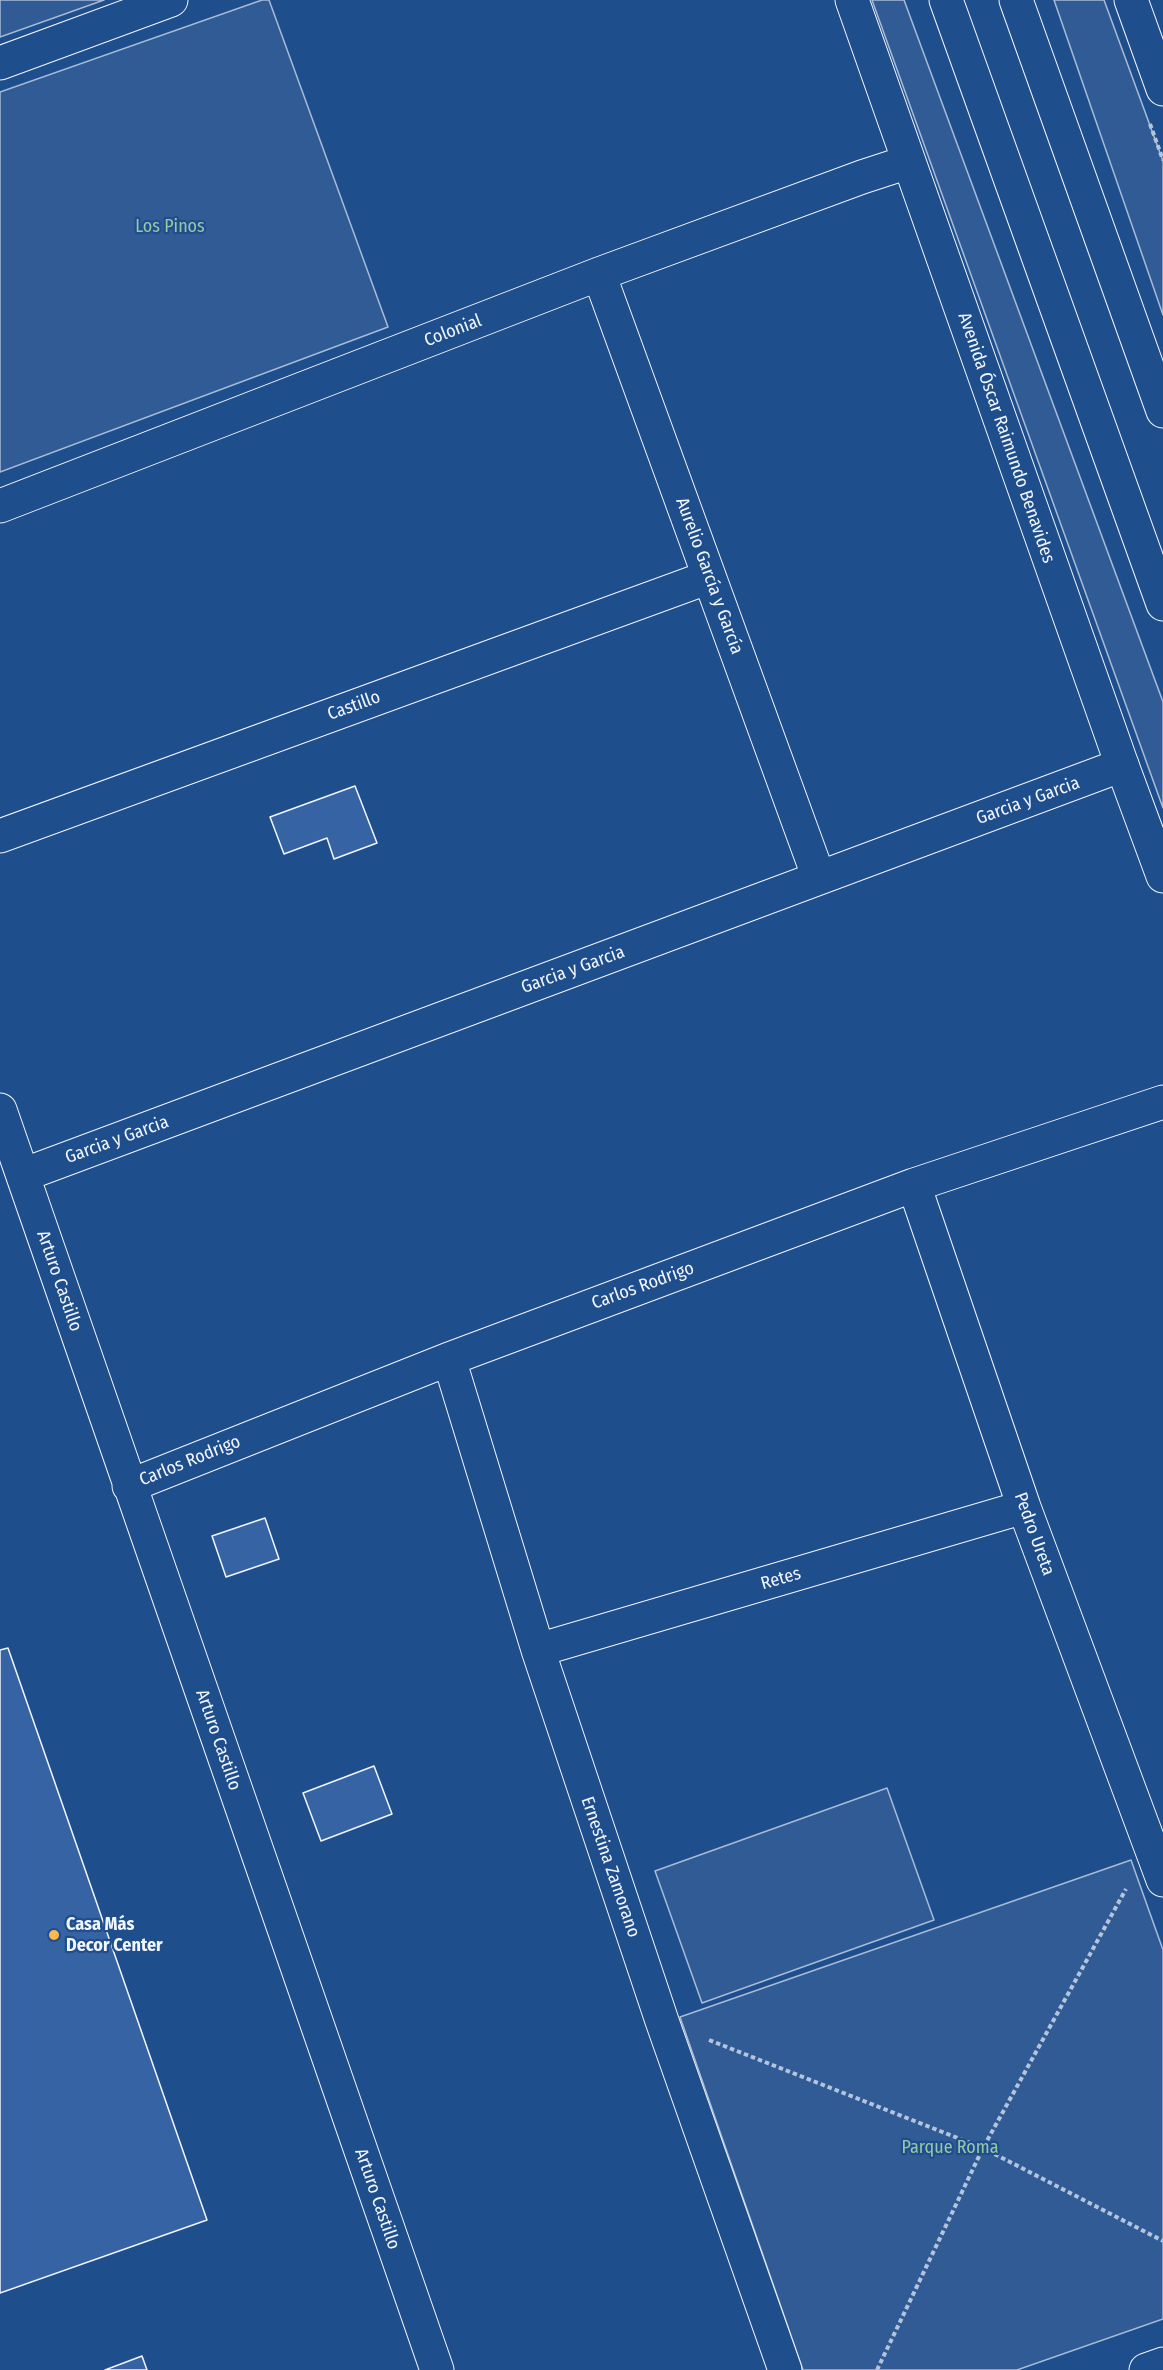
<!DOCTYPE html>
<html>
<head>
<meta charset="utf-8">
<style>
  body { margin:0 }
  canvas { display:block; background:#1f4e8c }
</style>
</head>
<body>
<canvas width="1163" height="2370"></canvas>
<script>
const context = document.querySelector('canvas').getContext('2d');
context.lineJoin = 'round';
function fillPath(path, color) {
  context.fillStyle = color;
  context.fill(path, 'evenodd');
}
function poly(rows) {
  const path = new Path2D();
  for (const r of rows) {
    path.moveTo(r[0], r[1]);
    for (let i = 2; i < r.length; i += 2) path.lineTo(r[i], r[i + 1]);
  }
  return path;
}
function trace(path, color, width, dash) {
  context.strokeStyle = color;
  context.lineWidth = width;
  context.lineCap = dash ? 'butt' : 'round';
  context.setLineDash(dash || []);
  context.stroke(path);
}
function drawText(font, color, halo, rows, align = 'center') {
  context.font = font + ' "Fira Sans Condensed",sans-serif';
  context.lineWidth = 4.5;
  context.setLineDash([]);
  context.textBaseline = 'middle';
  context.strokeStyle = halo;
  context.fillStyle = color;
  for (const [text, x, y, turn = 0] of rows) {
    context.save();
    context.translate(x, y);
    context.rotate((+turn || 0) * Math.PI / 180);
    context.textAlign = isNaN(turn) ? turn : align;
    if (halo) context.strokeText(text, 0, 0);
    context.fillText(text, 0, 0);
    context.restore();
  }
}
const built = poly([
  [0,0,104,0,0,37,0,0],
  [262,0,269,0,388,327,0,472,0,92,262,0],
  [872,0,904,0,1163,702,1163,808,872,0],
  [1054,0,1104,0,1163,161,1163,315,1054,0],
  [887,1788,934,1920,702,2003,655,1871,887,1788],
  [1131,1860,1163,1950,1163,2319,1017,2370,803,2370,680,2017,1131,1860]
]);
const building = poly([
  [355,786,377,843,334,859,327,838,284,854,270,817,355,786],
  [265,1518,279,1559,226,1577,212,1536,265,1518],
  [8,1648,207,2220,0,2293,0,1650,8,1648],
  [374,1766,392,1814,321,1841,303,1793,374,1766],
  [142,2356,147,2370,105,2370,142,2356]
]);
const path = poly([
  [1150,124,1163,160],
  [709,2040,983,2148,1163,2241],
  [877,2370,983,2148,1126,1889]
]);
const street = poly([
  [599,274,819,878],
  [0,506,599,274,862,177,908,162],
  [0,836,709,577],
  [0,1110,437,2370],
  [23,1175,1122,765],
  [914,1185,1024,1507,1163,1880],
  [449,1359,538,1650,662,2021,785,2370],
  [129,1486,449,1359,914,1185,1163,1102],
  [538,1650,1024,1507],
  [1146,2370,1163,2364]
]);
const secondary = poly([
  [852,0,1122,765,1163,876],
  [1131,0,1163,89],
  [0,63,171,0]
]);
const primary = poly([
  [946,0,1163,604],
  [1016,0,1163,411]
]);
const markers = [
  [54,1935,6,"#ffb74d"]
];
const parkNames = [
  ["Los Pinos",170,227],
  ["Parque Roma",950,2148]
];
const streetNames = [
  ["Colonial",453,331,-21],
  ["Avenida Óscar Raimundo Benavides",1006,438,71],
  ["Aurelio García y García",709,576,70],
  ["Castillo",354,706,-20],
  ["Garcia y Garcia",1028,801,-20],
  ["Garcia y Garcia",573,970,-20],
  ["Garcia y Garcia",117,1140,-20],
  ["Arturo Castillo",59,1281,71],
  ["Carlos Rodrigo",643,1286,-20],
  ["Carlos Rodrigo",190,1461,-22],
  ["Pedro Ureta",1034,1534,70],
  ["Retes",781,1579,-16],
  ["Arturo Castillo",218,1740,71],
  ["Ernestina Zamorano",610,1867,71],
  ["Arturo Castillo",377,2199,71]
];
const poiNames = [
  ["Casa Más",66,1925],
  ["Decor Center",66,1946]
];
fillPath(built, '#305b95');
trace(built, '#a8bbd7', 1.5);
fillPath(building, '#3563a3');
trace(building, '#f2f6ff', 1.5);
trace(street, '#f2f6ff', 35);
trace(secondary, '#f2f6ff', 35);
trace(primary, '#f2f6ff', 35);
trace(path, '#b3c4dc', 4, [4.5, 3]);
trace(street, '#1f4e8c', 33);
trace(secondary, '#1f4e8c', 33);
trace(primary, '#1f4e8c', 33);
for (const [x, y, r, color] of markers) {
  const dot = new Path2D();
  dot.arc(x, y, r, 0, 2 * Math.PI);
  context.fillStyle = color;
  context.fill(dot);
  trace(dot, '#1f4e8c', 2);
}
drawText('18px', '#97c8a6', '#1f4e8c', parkNames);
drawText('18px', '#f2f6ff', '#1f4e8c', streetNames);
drawText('bold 18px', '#f2f6ff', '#1f4e8c', poiNames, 'left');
</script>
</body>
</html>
